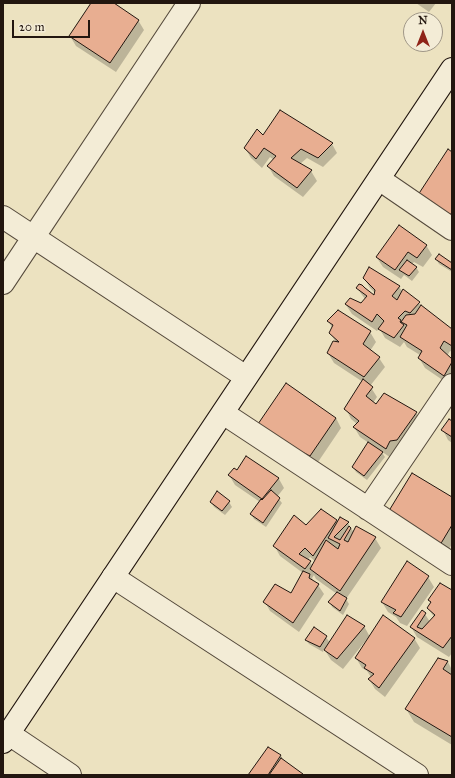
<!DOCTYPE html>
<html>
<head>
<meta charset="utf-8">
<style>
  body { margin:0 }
  #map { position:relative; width:455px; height:778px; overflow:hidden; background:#ece2c0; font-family:"IM FELL Great Primer",serif }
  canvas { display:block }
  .frame { position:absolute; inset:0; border:4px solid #22160f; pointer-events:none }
  .north { position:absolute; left:403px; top:12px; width:40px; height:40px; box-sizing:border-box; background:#f3ecd6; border:1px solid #9f9686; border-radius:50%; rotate:0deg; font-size:11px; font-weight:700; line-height:16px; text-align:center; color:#22160f }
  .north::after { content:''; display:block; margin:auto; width:14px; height:18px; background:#8f2418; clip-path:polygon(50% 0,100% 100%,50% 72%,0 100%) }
  .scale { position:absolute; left:12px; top:20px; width:78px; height:18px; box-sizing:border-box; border:2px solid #22160f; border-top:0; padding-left:5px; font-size:12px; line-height:14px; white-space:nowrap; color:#22160f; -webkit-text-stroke:3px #f3ecd6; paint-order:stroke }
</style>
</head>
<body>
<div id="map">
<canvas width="455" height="778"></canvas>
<div class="frame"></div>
<div class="north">N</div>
<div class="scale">20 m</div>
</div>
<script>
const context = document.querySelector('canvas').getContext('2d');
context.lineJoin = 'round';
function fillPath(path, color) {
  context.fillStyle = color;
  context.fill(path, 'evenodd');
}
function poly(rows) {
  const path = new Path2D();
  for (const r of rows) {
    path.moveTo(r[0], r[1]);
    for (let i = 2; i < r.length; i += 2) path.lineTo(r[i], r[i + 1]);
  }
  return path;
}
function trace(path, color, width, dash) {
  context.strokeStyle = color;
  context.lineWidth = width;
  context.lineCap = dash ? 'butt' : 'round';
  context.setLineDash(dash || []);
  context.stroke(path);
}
const shadow = poly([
  [92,3,112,3,138,20,144,30,116,72,76,46,70,36],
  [416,3,436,3,429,12],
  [263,136,332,144,337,153,323,167,307,158,300,164,311,171,317,181,303,197,274,176,268,166,274,160,270,157,262,168,251,158,245,148],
  [426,245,432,255,423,267,414,262,412,264,416,267,419,272,412,281,404,275,401,279,383,267,377,258],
  [436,259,452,264,452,272,439,264],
  [370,268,399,287,403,292,403,291,452,330,452,352,450,351,447,356,452,360,452,381,450,385,425,368,419,358,420,355,407,347,404,342,400,347,385,338,379,328,377,331,352,314,346,305,361,304,365,299,357,288,374,296,375,293,370,288,364,278],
  [328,321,370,332,376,342,370,351,379,358,385,367,370,386,377,397,373,403,376,405,416,413,422,423,391,458,381,451,385,457,367,480,356,472,353,467,369,443,360,437,354,427,357,424,351,419,346,409,363,382,334,363,328,353,336,342,330,333,333,329],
  [336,418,341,428,316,465,265,434],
  [452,422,452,443,448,440,443,430],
  [246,457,279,479,284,488,277,497,282,503,266,527,254,519,251,514,260,502,235,485,229,475,237,472],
  [452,498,452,544,446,554,388,514],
  [211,502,229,502,232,507,225,515,214,507],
  [336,521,338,524,348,523,354,533,375,538,381,548,346,599,349,604,343,615,332,607,330,602,337,594,316,579,314,575,312,578,314,582,318,585,324,594,299,632,270,611,265,602,291,594,303,573,280,556,275,547,306,527],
  [310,557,315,561,313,566,308,560],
  [428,577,434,587,407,626,400,623,396,617,388,612,382,602],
  [452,591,452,653,449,657,417,637,411,627,425,614,430,622,434,617,428,608,431,604,429,600],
  [364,626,370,637,414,638,420,648,385,697,375,689,369,679,371,677,367,671,362,668,356,658,368,640,367,639,343,669,331,660,324,649,323,652,309,644,306,640,326,637,330,643],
  [438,660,448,662,452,670,452,745,414,722,406,709],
  [269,749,281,756,284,761,303,775,249,775]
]);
const building = poly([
  [91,3,114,3,139,20,110,63,69,36,91,3],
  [280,110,333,143,318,158,301,149,291,158,312,170,297,188,267,166,276,156,264,148,256,159,244,148,257,129,263,135,280,110],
  [448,149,452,152,452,212,448,219,416,198,448,149],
  [399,225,427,245,417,258,408,252,395,270,376,257,399,225],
  [439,254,452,263,452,270,435,259,439,254],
  [407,260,417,267,409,276,399,270,407,260],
  [369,267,400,286,392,296,397,300,403,289,420,302,410,313,405,311,398,318,401,320,400,322,404,325,394,338,378,329,384,321,377,314,372,322,345,304,350,298,361,303,367,296,356,288,359,284,362,285,365,288,374,295,375,290,363,278,369,267],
  [421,305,452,329,452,346,444,341,440,348,452,359,452,362,444,376,418,358,422,351,400,337,407,325,401,322,406,315,415,314,421,305],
  [338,310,371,331,363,344,380,357,364,377,327,353,333,341,339,342,329,333,333,325,327,321,338,310],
  [363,379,373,387,366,396,376,404,384,393,417,412,397,440,390,441,386,449,353,427,359,421,344,409,363,379],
  [286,383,336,418,310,456,292,447,258,424,286,383],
  [449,419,452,421,452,437,441,430,449,419],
  [368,442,383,452,364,476,352,467,368,442],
  [246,456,279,478,262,499,228,475,234,468,237,470,246,456],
  [412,473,452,497,452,525,440,545,387,514,412,473],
  [271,490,280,498,263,523,250,514,261,499,262,500,271,490],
  [217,491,230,501,222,511,210,502,217,491],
  [321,509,337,520,313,556,305,548,299,554,311,561,305,569,273,546,294,515,306,525,321,509],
  [340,517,349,522,334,537,340,540,349,526,351,528,344,540,348,542,356,526,376,537,340,591,310,569,326,540,338,549,340,544,328,538,340,517],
  [407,561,429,576,401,617,393,613,396,610,381,602,407,561],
  [303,571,310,574,309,578,319,584,293,623,263,602,275,584,291,593,303,571],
  [440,583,452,590,452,636,443,648,410,627,422,610,426,613,417,627,422,629,435,615,427,608,431,602,428,600,440,583],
  [337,592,347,598,340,611,328,602,337,592],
  [347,615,365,626,337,659,324,650,347,615],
  [383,615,415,638,379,688,368,679,374,674,364,668,366,665,355,658,383,615],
  [314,627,327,636,320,647,305,640,314,627],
  [438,658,448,661,443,669,452,675,452,737,405,709,438,658],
  [268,747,281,755,268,775,248,775,268,747],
  [281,758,303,774,304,775,269,775,281,758]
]);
const street = poly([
  [379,179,452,229],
  [3,217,246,377],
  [3,283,189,3],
  [223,413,452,564],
  [368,509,452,385],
  [113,577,417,775],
  [9,734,70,775]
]);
const secondary = poly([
  [3,742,452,69]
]);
fillPath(shadow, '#0003');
fillPath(building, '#e8ae91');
trace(building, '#22160f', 1);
trace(street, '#54493b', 24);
trace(secondary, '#22160f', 24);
trace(street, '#f3ecd6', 22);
trace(secondary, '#f3ecd6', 22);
</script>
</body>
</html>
